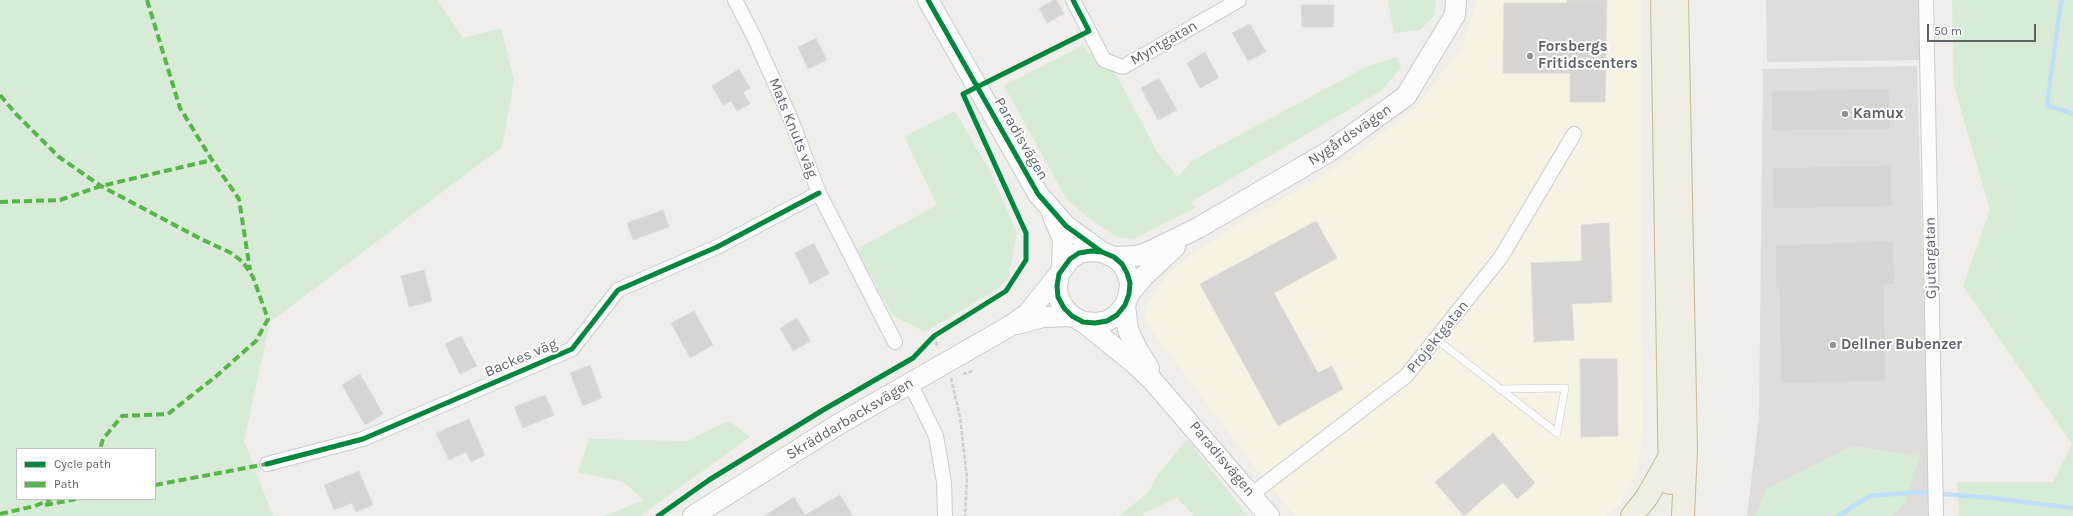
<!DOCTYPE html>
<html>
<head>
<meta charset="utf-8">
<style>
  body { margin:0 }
  #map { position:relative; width:2073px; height:516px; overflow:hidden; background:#efeeea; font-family:Karla,sans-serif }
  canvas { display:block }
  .legend { position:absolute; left:16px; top:448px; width:140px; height:52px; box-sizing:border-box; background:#fff; border:1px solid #bfc1c3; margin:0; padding:5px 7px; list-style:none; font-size:12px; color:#5f6368 }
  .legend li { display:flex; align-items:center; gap:8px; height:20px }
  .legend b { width:20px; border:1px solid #bfc1c3 }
  .scale { position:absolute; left:1927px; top:24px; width:109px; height:18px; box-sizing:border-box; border:2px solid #5f6368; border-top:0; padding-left:5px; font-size:12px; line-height:14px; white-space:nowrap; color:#5f6368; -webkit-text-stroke:3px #fff; paint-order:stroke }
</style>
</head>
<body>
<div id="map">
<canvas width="2073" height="516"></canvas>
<ul class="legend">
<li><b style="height:5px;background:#00873e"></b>Cycle path</li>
<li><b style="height:5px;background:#58b549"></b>Path</li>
</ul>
<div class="scale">50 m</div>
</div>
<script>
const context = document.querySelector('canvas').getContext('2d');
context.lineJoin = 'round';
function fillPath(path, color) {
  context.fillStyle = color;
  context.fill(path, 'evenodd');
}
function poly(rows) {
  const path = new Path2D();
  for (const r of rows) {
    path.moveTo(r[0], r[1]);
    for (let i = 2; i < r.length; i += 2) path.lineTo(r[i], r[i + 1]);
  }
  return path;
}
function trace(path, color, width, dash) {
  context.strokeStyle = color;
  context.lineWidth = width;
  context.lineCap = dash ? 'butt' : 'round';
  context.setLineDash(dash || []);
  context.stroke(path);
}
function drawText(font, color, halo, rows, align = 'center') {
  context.font = font + ' Karla,sans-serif';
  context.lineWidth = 4;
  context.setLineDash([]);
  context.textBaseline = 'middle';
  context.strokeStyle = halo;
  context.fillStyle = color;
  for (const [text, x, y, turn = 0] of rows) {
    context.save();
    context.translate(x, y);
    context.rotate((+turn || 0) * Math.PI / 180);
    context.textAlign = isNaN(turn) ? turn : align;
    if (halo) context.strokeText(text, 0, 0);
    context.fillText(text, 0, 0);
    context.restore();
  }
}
const commercial = poly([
  [1477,0,1641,0,1643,435,1637,472,1620,505,1605,516,1295,516,1254,466,1144,320,1148,304,1171,270,1228,230,1337,167,1415,109,1463,46]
]);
const industrial = poly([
  [1766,0,1922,0,1921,60,1767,62],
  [1917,66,1930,516,1747,516,1759,416,1763,69]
]);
const green = poly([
  [0,0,437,0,463,38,501,28,514,80,502,147,270,322,244,441,273,516,0,516],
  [17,449,155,449,155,499,17,499],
  [1388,0,1436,0,1434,16,1420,30,1394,33],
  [1952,0,2073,0,2073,516,1959,516,1957,482,2053,482,2072,444,1963,286,1990,210,1954,86],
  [1083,45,1087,51,1115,72,1157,152,1178,177,1193,160,1366,67,1397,57,1401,68,1382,90,1191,202,1195,208,1133,239,1117,237,1087,217,1066,198,1004,86],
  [955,111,992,175,1017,233,1008,280,994,291,925,332,892,315,857,249,937,205,904,136],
  [729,421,750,437,640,516,604,516,644,500,623,482,578,472,589,439,686,441],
  [1187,439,1248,516,1194,516,1177,498,1146,512,1142,516,1118,516,1148,493,1157,476],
  [1853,446,1920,456,1905,503,1893,516,1755,516,1766,489]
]);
const stream = poly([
  [2063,0,2061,1,2047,105,2073,114],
  [1838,516,1870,496,1917,492,1992,498,2073,508]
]);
const building = poly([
  [1054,0,1057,0,1064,14,1047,23,1039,8,1054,0],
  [1567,0,1607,0,1605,102,1570,102,1570,73,1503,73,1504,3,1567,3,1567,0],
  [1301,5,1334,5,1333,27,1302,27,1301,5],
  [1250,24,1266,52,1248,61,1232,33,1250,24],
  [816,38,827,60,808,69,798,47,816,38],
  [1205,52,1219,78,1200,88,1187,63,1205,52],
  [739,69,750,88,743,92,750,104,737,111,731,101,723,105,712,86,739,69],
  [1159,78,1177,110,1158,120,1141,88,1159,78],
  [1889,89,1890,129,1772,131,1771,91,1889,89],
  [1891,165,1892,206,1773,209,1772,168,1891,165],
  [663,210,669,227,633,240,627,223,663,210],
  [1316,221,1337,258,1274,293,1318,373,1332,366,1343,389,1278,426,1200,284,1316,221],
  [1609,223,1612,302,1572,304,1574,340,1534,342,1531,263,1582,261,1581,225,1609,223],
  [1893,241,1895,284,1884,285,1886,381,1781,383,1779,288,1776,288,1775,245,1893,241],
  [814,243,829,274,810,284,795,253,814,243],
  [424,270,432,301,409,307,401,276,424,270],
  [694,311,713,345,690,358,671,323,694,311],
  [797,318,811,341,793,351,780,328,797,318],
  [461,336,477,366,460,374,445,344,461,336],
  [1580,359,1617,359,1618,436,1581,437,1580,359],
  [590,365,602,398,583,406,570,373,590,365],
  [360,374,383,414,365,425,342,385,360,374],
  [545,395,554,415,523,428,514,407,545,395],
  [469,419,485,455,471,462,466,452,449,460,436,433,469,419],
  [1493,433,1535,483,1517,499,1503,482,1464,516,1435,482,1493,433],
  [359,471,373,505,356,512,352,503,334,510,324,485,359,471],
  [840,495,853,516,764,516,794,497,805,515,840,495]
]);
const path = poly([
  [934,336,938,348],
  [963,374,973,371],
  [951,378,960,417,967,478,965,516]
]);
const lane = poly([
  [1436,339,1557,433,1565,388,1499,389]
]);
const street = poly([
  [735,0,755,39,790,117,819,193,895,342],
  [1073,0,1104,60,1123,67,1239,0],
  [1926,0,1936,516],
  [910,383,936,436,944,482,945,516],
  [267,464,363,439,572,349,618,290,717,247,819,193],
  [1252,494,1406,376,1501,257,1574,134]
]);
const secondary = poly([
  [928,0,1038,194,1066,226,1102,252,1114,257,1122,264,1127,273,1130,283,1129,294,1125,305,1117,315,1107,321,1095,323,1083,322,1072,316,1064,308,1058,297,1057,286,1059,274,1070,259,1079,253,1091,251,1102,252],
  [1053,216,1063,240,1062,268],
  [1114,257,1136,256,1149,252,1198,228,1330,151,1406,96,1455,15,1456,0],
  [1129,294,1144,276,1175,247],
  [1125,305,1128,330,1137,349,1149,368],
  [1083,322,1135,364,1152,380,1269,516],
  [1017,324,1043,317,1072,316],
  [693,516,839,424,1010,326,1028,313,1059,274]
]);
const highway = poly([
  [1662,0,1670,483],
  [1677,0,1686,449,1683,516],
  [1632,516,1647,497,1669,458]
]);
const quiet = poly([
  [147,0,180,108,212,160,239,199,250,270],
  [0,95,16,114,59,157,101,186,201,239,231,253,243,262,253,277,268,319,256,341,214,378,168,414,122,416,103,439,100,449],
  [0,202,60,200,101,186,212,160],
  [155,485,267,464],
  [45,505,76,499],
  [0,514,35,506,51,499]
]);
const cycleway = poly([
  [928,0,1038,194,1066,226,1102,252,1114,257,1122,264,1127,273,1130,283,1129,294,1125,305,1117,315,1107,321,1095,323,1083,322,1072,316,1064,308,1058,297,1057,286,1059,274,1070,259,1079,253,1091,251,1102,252],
  [267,464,363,439,572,349,618,290,717,247,819,193],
  [658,516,709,480,823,410,913,358,934,336,1006,291,1026,260,1026,233,963,94,1089,31,1073,0]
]);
const markers = [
  [1530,56,4,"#919496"],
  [1845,114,4,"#919496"],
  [1833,345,4,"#919496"]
];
const streetNames = [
  ["Myntgatan",1164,43,-30],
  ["Mats Knuts väg",793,128,68],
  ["Nygårdsvägen",1350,135,-34],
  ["Paradisvägen",1021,139,60],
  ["Gjutargatan",1931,258,-91],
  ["Projektgatan",1438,337,-51],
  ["Backes väg",521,358,-23],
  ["Skräddarbacksvägen",850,419,-31],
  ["Paradisvägen",1222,459,50]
];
const poiNames = [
  ["Forsbergs",1538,47],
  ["Fritidscenters",1538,64],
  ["Kamux",1853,114],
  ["Dellner Bubenzer",1841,345]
];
fillPath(commercial, '#f7f3e4');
fillPath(industrial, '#dfddda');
fillPath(green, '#d8ebd6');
trace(stream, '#bfe0f9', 4.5);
fillPath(building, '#d6d5d3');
trace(building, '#deddd9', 1);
trace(lane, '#cbcccc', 8);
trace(street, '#cbcccc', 16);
trace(secondary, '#cacacb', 22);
trace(highway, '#c8b996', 24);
trace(path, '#cacfcc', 2.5, [4, 2]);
trace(lane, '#fdfcfc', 7);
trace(street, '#fdfcfc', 14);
trace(secondary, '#fdfcfc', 20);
trace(highway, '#f0ede3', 22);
trace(quiet, '#58b549', 4, [8, 4]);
trace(cycleway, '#00873e', 5);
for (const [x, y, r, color] of markers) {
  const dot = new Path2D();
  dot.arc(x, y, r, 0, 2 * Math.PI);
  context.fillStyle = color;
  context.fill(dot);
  trace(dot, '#fff', 1.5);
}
drawText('15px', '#5f6368', '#fff', streetNames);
drawText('bold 15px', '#5f6368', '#fff', poiNames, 'left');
</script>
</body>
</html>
